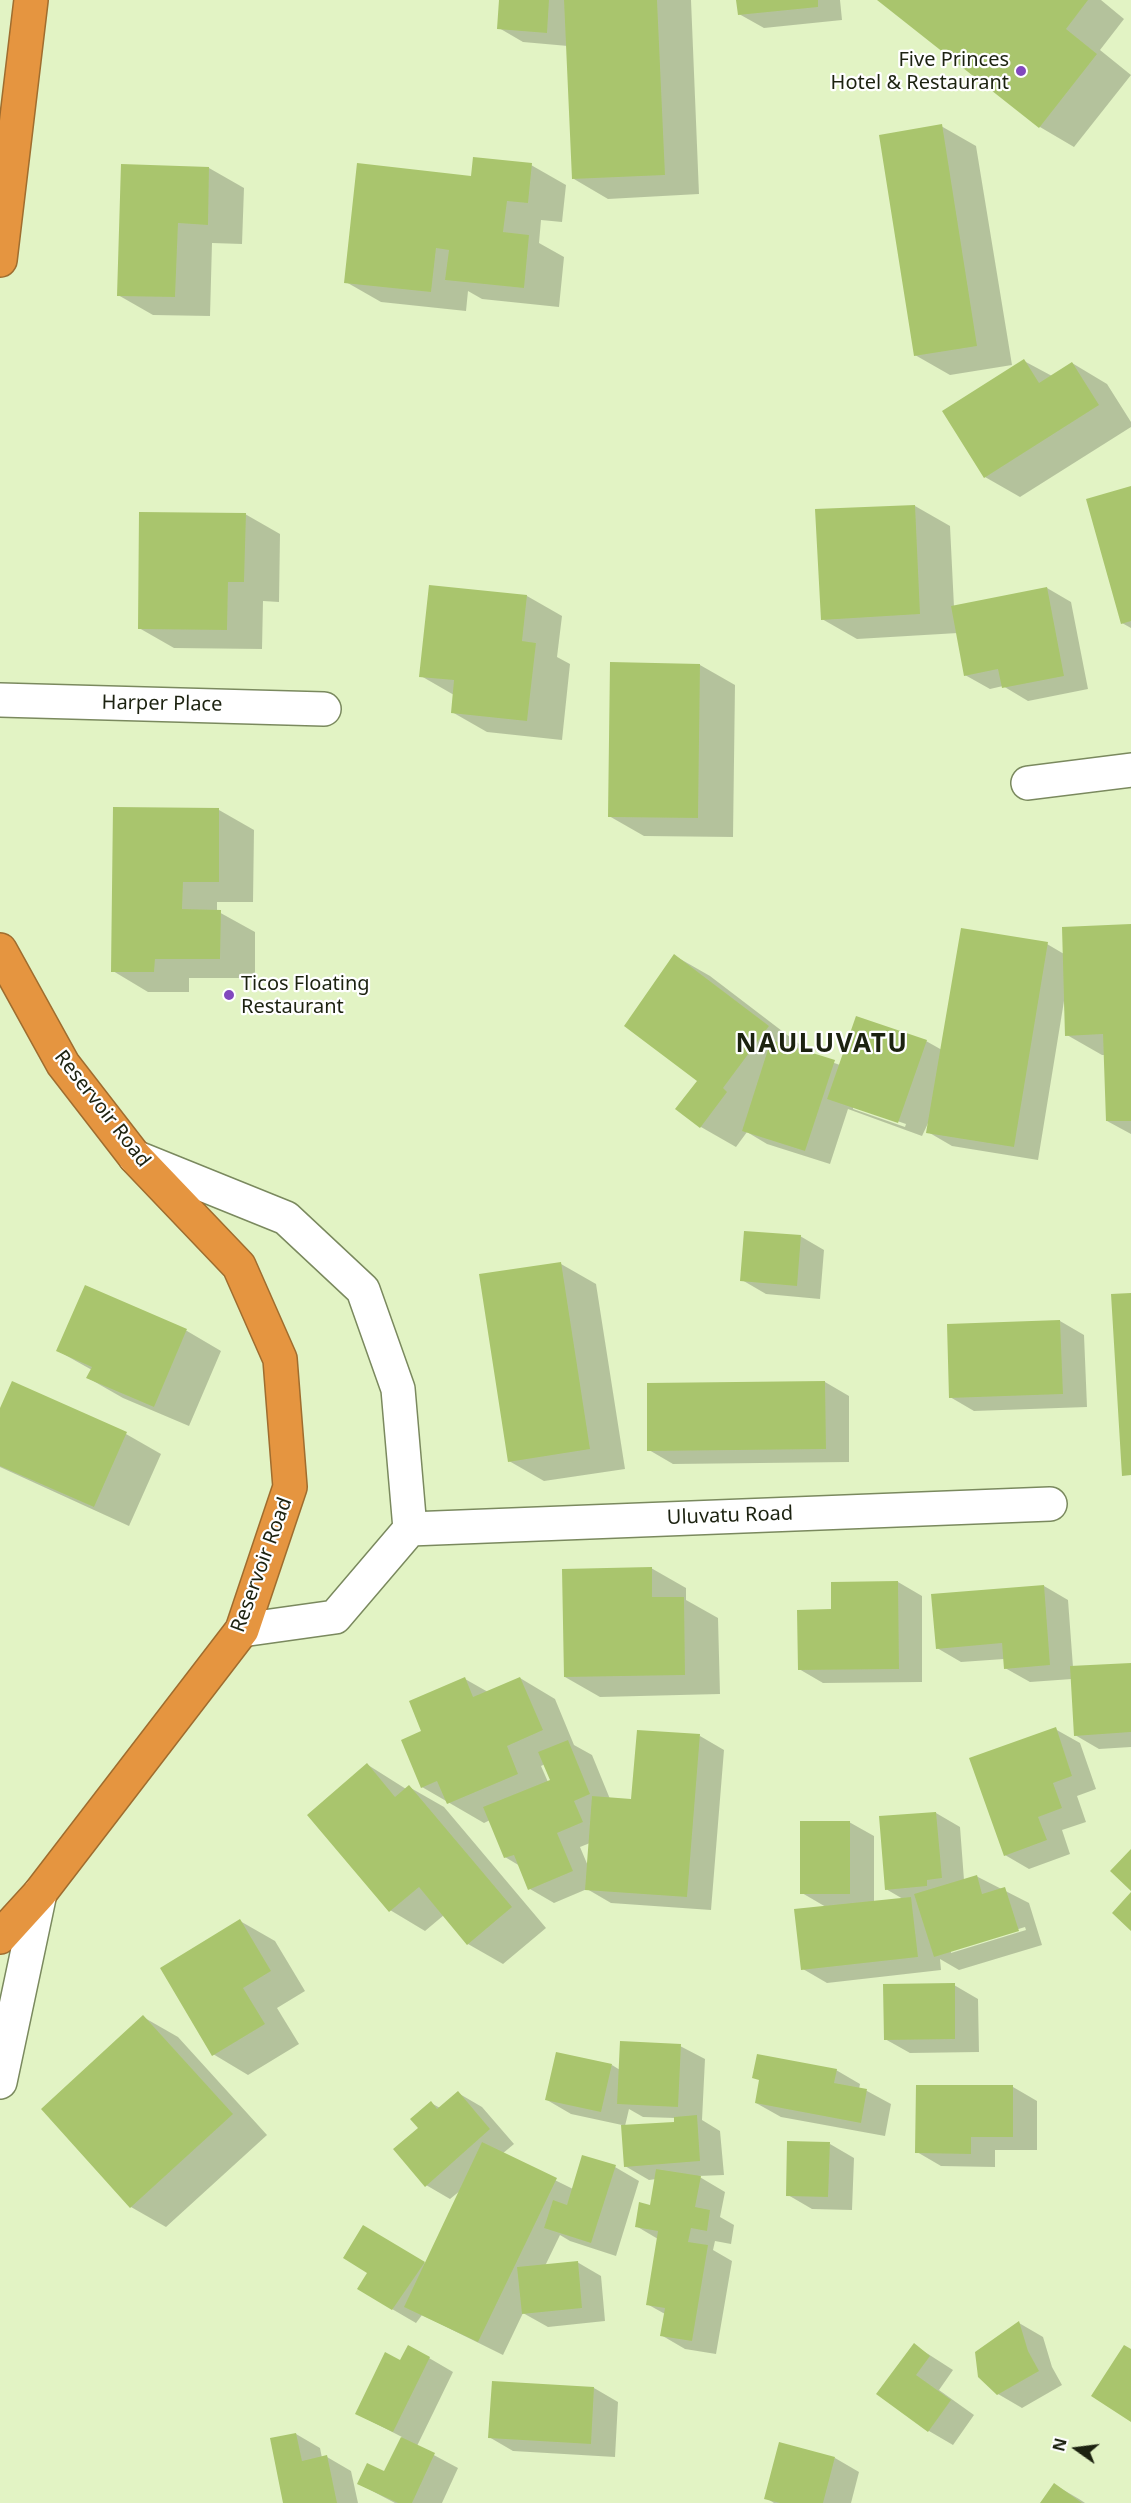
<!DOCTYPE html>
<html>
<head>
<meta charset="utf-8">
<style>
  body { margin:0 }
  #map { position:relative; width:1131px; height:2503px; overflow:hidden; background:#e2f3c4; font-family:"Noto Sans",sans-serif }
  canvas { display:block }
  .north { position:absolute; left:1047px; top:2419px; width:60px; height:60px; -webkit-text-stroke:4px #fff; paint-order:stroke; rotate:284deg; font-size:16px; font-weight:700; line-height:24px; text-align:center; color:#1c2210 }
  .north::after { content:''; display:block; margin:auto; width:21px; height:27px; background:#1c2210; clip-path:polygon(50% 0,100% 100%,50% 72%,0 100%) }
</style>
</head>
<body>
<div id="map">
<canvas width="1131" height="2503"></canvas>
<div class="north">N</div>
</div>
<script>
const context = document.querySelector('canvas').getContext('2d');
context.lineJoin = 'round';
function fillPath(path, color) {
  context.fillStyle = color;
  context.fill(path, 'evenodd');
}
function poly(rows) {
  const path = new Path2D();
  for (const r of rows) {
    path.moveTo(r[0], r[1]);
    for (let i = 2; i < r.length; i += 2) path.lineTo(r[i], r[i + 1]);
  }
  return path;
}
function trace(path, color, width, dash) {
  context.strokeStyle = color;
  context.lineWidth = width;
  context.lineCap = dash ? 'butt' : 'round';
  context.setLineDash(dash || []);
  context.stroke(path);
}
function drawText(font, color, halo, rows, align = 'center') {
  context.font = font + ' "Noto Sans",sans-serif';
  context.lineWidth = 4.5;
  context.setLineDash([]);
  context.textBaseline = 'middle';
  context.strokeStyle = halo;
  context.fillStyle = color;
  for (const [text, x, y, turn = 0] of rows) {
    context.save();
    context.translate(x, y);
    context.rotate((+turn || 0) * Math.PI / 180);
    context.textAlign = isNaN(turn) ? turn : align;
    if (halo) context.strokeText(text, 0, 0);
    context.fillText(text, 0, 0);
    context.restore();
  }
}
const shadow = poly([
  [501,0,691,0,699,194,608,199,574,179,568,46,523,42,499,28],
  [738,0,840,0,842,20,764,28,739,14],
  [879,0,1101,0,1124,19,1100,50,1131,75,1074,147,1040,127],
  [941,126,976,146,1012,365,950,375,915,355],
  [531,165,566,185,562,222,541,220,539,243,564,257,559,307,482,299,468,291,466,311,381,302,346,282,472,177],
  [209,168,244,188,242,244,212,243,210,316,153,315,118,295],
  [1024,361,1052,376,1072,363,1107,384,1131,422,1131,427,1020,497,985,477],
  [1131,488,1131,628,1122,623],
  [915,506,950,526,954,607,1047,588,1071,602,1088,689,1028,701,1003,686,990,689,965,675,958,633,857,639,822,619],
  [245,514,280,534,279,602,263,601,262,649,174,648,139,628],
  [430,586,527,596,562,616,557,657,570,664,562,740,487,732,452,712,454,695,421,676],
  [611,664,700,665,735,685,733,837,644,836,609,816],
  [219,810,254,830,253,902,217,902,217,911,255,932,255,978,189,978,189,992,148,992,113,971],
  [1131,926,1131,1134,1107,1121,1105,1055,1102,1055,1067,1035,1064,1001,1038,1160,952,1146,928,1132,930,1119,922,1136,848,1109,830,1164,767,1144,747,1132,736,1147,701,1127,677,1109,699,1080,675,956,710,976,803,1047,800,1051,840,1065,926,1041,942,1050,1047,944,1064,954],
  [853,1106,906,1124,905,1127,853,1109],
  [800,1236,824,1250,820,1299,766,1294,742,1280],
  [561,1264,596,1284,625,1469,544,1481,509,1461],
  [86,1287,187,1331,221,1351,189,1426,123,1398,88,1378,92,1370,58,1351],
  [1060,1321,1084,1335,1087,1407,974,1411,950,1397,949,1325],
  [825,1382,849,1396,849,1462,673,1464,649,1450],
  [0,1411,126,1434,161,1454,129,1526,0,1467],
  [651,1568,686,1588,686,1600,718,1618,720,1694,600,1697,565,1677],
  [898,1582,922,1596,922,1682,823,1683,799,1669],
  [1044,1586,1068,1600,1073,1667,1131,1664,1131,1747,1099,1749,1075,1735,1072,1679,1030,1682,1005,1668,1004,1659,961,1662,937,1648],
  [520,1678,555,1699,574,1745,592,1755,610,1799,632,1801,700,1736,724,1750,711,1910,611,1903,587,1889,554,1903,530,1889,520,1866,505,1857,490,1820,484,1823,422,1787,423,1731,465,1679,488,1692],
  [545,1764,552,1780,548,1782,541,1766],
  [590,1843,588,1866,580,1847],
  [1055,1729,1080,1743,1096,1789,1077,1796,1086,1822,1062,1830,1070,1854,1029,1869,1005,1855],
  [368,1765,406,1789,409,1787,444,1807,546,1928,503,1964,468,1944,444,1915,425,1931,390,1910],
  [936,1813,960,1827,964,1880,976,1876,1029,1903,1042,1945,959,1970,940,1959,941,1970,827,1983,803,1969,826,1907,802,1893,849,1822,874,1836,874,1902,903,1899,886,1889],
  [1025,1927,1026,1930,951,1953,951,1950],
  [240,1921,275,1941,305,1991,277,2008,299,2044,248,2075,213,2054],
  [954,1985,978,1999,979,2052,910,2053,885,2039],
  [143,2017,178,2037,267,2135,166,2227,131,2207],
  [680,2046,705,2059,702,2120,720,2131,724,2175,698,2176,725,2192,720,2217,734,2225,731,2244,715,2241,713,2250,732,2261,716,2354,685,2349,661,2335,665,2314,647,2304,658,2239,636,2226,652,2206,656,2179,649,2180,625,2166,622,2125,571,2114,547,2100,612,2065,620,2070],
  [629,2109,643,2117,675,2118,676,2123,625,2126],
  [836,2070,860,2084,859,2089,867,2091,891,2104,885,2136,781,2117,756,2103],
  [918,2086,1013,2087,1037,2101,1037,2150,995,2150,995,2167,941,2166,917,2152],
  [458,2093,482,2107,514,2144,502,2154,573,2189,615,2167,639,2181,616,2256,570,2241,560,2235,545,2266,577,2262,601,2276,605,2321,548,2327,523,2313,503,2355,422,2315,416,2323,392,2309,369,2272,363,2227,426,2264,461,2190,450,2199,426,2185,420,2128,431,2103,440,2108],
  [830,2144,854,2158,852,2210,812,2209,788,2195],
  [1019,2323,1043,2337,1052,2367,1062,2385,1022,2408,998,2394],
  [914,2345,953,2370,939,2390,974,2415,953,2445,929,2431,878,2394],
  [429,2358,453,2372,417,2446,458,2468,442,2503,395,2503,359,2484,385,2473,402,2437,357,2414],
  [594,2388,618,2402,615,2457,513,2451,489,2437],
  [296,2434,320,2448,322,2458,327,2457,351,2471,358,2503,285,2503],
  [835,2458,859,2472,851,2503,774,2503,766,2498],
  [1055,2485,1079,2499,1085,2503,1042,2503]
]);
const building = poly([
  [499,0,549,0,547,33,497,29],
  [564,0,657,0,665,175,572,179],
  [736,0,818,0,818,7,738,15],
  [877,0,1088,0,1066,29,1097,54,1039,128],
  [942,124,977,346,914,356,879,135],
  [473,157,532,163,528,203,507,201,503,232,529,235,524,288,445,280,449,250,436,248,431,292,344,283,357,163,471,176],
  [121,164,209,167,208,225,178,223,175,297,117,296],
  [1024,359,1039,383,1072,362,1099,405,984,478,942,411],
  [1131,486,1131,621,1121,624,1086,499],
  [915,505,920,614,821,620,815,509],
  [139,512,246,513,244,582,228,582,227,630,138,629],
  [429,585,527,595,522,641,536,643,527,721,451,713,454,680,419,677],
  [1047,587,1064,676,1002,688,998,669,964,676,951,606],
  [610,662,700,664,698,818,608,817],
  [113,807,219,808,219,882,183,882,182,909,221,910,220,959,155,959,154,972,111,972],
  [1131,924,1131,1121,1106,1121,1103,1034,1065,1036,1062,927],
  [961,928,1048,942,1014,1147,926,1133],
  [674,954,769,1026,723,1088,727,1092,700,1128,675,1109,697,1081,624,1026],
  [856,1016,927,1040,898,1123,827,1099],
  [771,1040,835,1060,805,1151,742,1131],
  [744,1231,801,1235,797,1286,740,1281],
  [561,1262,590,1449,508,1462,479,1274],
  [85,1285,187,1329,154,1407,86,1378,92,1367,56,1351],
  [1131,1293,1131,1475,1122,1476,1111,1294],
  [1060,1320,1063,1394,949,1398,947,1324],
  [12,1381,127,1432,94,1507,0,1466,0,1408],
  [825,1381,826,1449,647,1451,647,1383],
  [652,1567,652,1597,684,1597,685,1675,564,1677,562,1569],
  [898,1581,899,1669,798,1670,797,1610,831,1609,831,1582],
  [1044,1585,1050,1665,1004,1669,1002,1643,936,1649,931,1594],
  [1131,1663,1131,1732,1074,1736,1070,1666],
  [465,1677,473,1697,520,1677,543,1730,507,1746,518,1774,447,1804,437,1781,421,1788,401,1740,421,1731,409,1701],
  [1056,1727,1072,1776,1053,1783,1062,1808,1038,1817,1047,1840,1004,1856,969,1758],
  [637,1730,700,1734,687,1897,585,1890,592,1796,631,1799],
  [568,1740,590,1794,574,1801,583,1822,557,1833,573,1871,528,1890,514,1855,504,1858,483,1807,550,1780,538,1752],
  [367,1763,395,1797,409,1785,512,1907,467,1945,419,1887,389,1912,307,1815],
  [936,1812,942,1878,927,1880,927,1886,885,1890,879,1816],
  [800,1821,850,1821,850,1894,800,1894],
  [1131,1849,1131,1891,1110,1871],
  [977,1875,982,1894,1005,1887,1019,1931,934,1957,914,1894],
  [1131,1892,1131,1931,1112,1913],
  [911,1897,918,1957,801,1970,794,1909],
  [240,1919,271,1971,243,1988,265,2024,212,2056,160,1968],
  [955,1983,955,2039,884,2040,883,1984],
  [143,2015,233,2114,130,2208,41,2109],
  [620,2041,681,2044,678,2107,617,2104],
  [556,2052,612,2064,601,2112,545,2100],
  [757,2054,837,2069,834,2083,867,2089,861,2123,755,2103,759,2080,752,2078],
  [916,2085,1013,2085,1013,2137,971,2137,971,2154,915,2153],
  [458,2091,490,2129,425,2187,393,2149,418,2128,410,2119,431,2101,437,2109],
  [697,2115,700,2161,624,2167,621,2125,674,2122,674,2117],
  [787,2141,830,2142,828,2197,786,2196],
  [482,2142,557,2178,478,2342,404,2307],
  [582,2155,616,2165,591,2243,544,2228,553,2200,567,2205],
  [656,2169,701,2176,695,2207,710,2210,707,2231,691,2228,688,2242,708,2245,692,2341,660,2336,665,2308,646,2305,658,2231,635,2227,639,2202,650,2205],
  [363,2225,425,2262,392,2310,357,2289,367,2273,343,2258],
  [578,2261,582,2308,522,2314,517,2267],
  [1019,2321,1028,2351,1039,2371,997,2395,978,2377,975,2352],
  [914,2343,930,2356,916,2375,951,2400,928,2432,876,2394],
  [408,2345,430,2357,393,2432,355,2414,385,2352,400,2360],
  [1124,2345,1131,2349,1131,2422,1091,2396],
  [492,2381,594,2387,591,2444,488,2438],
  [296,2433,302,2461,327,2455,337,2503,283,2503,270,2438],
  [401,2437,435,2453,412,2503,398,2503,357,2484,367,2463,384,2471],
  [779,2442,835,2457,823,2503,780,2503,764,2499],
  [1054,2483,1082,2503,1040,2503]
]);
const minor = poly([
  [0,700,324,709],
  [1028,783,1131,770],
  [135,1157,286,1218,363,1290,398,1389,410,1529,335,1617,242,1630],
  [410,1529,1050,1504],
  [0,2082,40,1893]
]);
const highway = poly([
  [0,260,31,0],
  [0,950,63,1064,135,1157,239,1266,280,1359,290,1487,242,1630,40,1893,0,1937]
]);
const markers = [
  [1021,71,6,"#8248be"],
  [229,995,6,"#8248be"]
];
const poiNames = [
  ["Five Princes",1009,60],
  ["Hotel & Restaurant",1009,83],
  ["Ticos Floating",241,984,"left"],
  ["Restaurant",241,1007,"left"]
];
const streetNames = [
  ["Harper Place",162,704,1],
  ["Reservoir Road",102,1109,52],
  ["Uluvatu Road",730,1516,-2],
  ["Reservoir Road",262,1565,-70]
];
const districtNames = [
  ["NAULUVATU",822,1045]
];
fillPath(shadow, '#0003');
fillPath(building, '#a9c56d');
trace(minor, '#7a895e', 36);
trace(highway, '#9f6d2f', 36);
trace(minor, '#fff', 33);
trace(highway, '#e59540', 33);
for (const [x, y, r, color] of markers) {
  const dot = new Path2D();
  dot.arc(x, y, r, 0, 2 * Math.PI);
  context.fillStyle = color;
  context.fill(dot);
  trace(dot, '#fff', 2);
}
drawText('20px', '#1c2210', '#fff', poiNames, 'right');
drawText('20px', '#1c2210', '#fff', streetNames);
context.letterSpacing = '1.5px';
drawText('bold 26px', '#1c2210', '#fff', districtNames);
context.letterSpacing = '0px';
</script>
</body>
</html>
